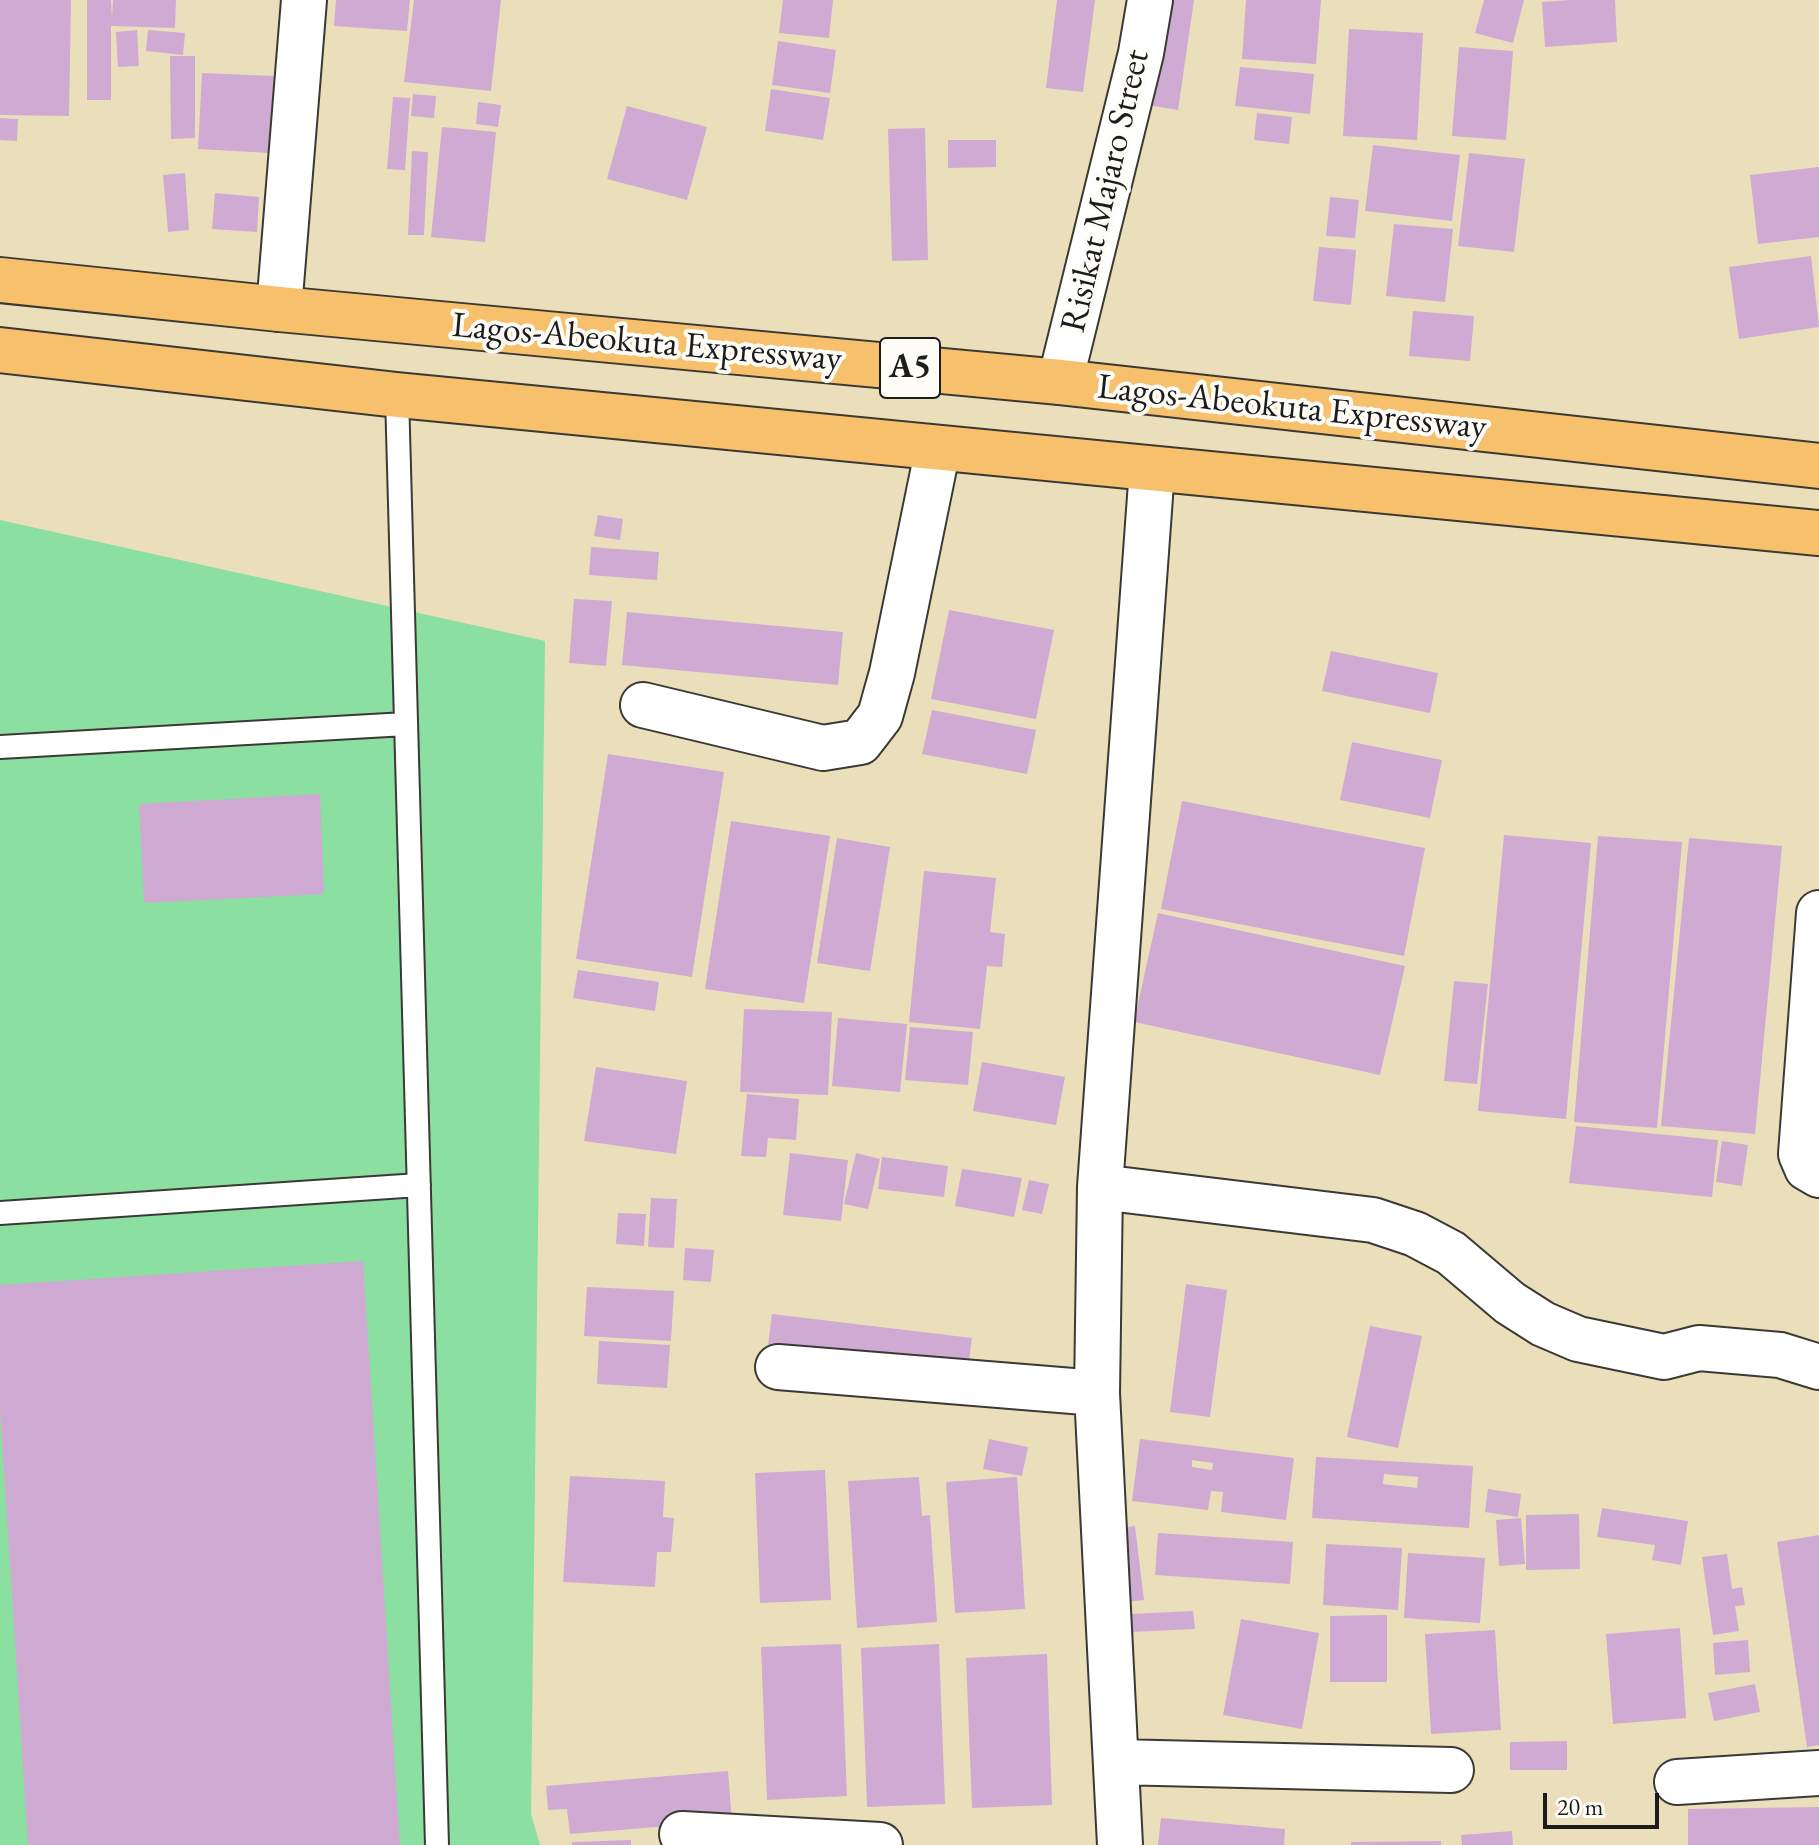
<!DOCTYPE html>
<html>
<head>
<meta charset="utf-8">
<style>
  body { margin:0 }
  #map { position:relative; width:1819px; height:1845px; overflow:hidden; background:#eadfba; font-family:"EB Garamond",serif }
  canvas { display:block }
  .scale { position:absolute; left:1543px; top:1793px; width:116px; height:36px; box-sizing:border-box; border:4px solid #1c1c1c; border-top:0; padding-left:10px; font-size:24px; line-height:28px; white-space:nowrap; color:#1c1c1c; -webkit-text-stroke:6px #fdfcf7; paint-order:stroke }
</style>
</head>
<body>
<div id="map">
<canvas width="1819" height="1845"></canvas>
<div class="scale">20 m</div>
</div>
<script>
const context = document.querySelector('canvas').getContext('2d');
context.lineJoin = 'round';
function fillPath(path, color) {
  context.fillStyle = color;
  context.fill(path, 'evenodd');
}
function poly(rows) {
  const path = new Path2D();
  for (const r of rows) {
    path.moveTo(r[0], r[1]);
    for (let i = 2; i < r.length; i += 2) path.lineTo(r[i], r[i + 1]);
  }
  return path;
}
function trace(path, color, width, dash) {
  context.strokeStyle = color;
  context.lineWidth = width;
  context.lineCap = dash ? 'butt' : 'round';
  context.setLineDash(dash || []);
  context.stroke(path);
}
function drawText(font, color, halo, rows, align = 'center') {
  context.font = font + ' "EB Garamond",serif';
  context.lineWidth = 8;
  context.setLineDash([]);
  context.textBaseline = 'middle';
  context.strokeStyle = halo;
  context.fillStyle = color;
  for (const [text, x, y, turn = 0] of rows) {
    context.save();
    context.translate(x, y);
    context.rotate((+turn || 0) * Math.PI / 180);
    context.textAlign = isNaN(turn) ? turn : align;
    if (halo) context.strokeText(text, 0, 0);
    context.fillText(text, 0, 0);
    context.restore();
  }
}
const green = poly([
  [0,520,545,641,531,1814,540,1845,0,1845]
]);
const building = poly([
  [0,0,71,0,69,116,0,115],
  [87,0,111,0,112,19,113,0,176,0,175,28,111,26,111,100,87,100],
  [336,0,410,0,407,31,334,26],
  [414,0,501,0,491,91,404,82],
  [783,0,833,0,829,38,779,33],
  [1057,0,1095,0,1083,92,1046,88],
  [1162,0,1194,0,1178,110,1147,105],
  [1246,0,1321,0,1316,64,1242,59],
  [1484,0,1524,0,1513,43,1475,33],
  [1571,0,1615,0,1617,42,1545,47,1542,2],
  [1349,29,1423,33,1417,140,1343,136],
  [137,30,139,66,118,67,116,32],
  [148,30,185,33,183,55,146,51],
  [778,41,836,50,830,93,772,85],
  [1459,47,1513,51,1506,140,1452,136],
  [170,56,195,56,195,138,171,139],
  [1240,67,1314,74,1310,114,1235,106],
  [202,73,274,76,270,153,198,149],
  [771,89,830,98,823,140,765,131],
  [413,94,436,96,434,118,411,116],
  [393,97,410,98,405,170,387,169],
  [478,102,501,105,498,127,476,124],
  [627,106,707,127,687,200,607,179],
  [1257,113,1292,117,1289,144,1254,140],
  [0,118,18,119,17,141,0,140],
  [442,127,496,132,485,242,431,237],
  [925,128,928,260,892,261,888,129],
  [948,140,996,140,996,167,948,168],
  [1373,145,1460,155,1452,221,1365,211],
  [412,151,428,152,424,235,408,235],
  [1469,153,1525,159,1514,252,1458,246],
  [1819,167,1819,237,1758,244,1750,175],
  [185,173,189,230,168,232,163,175],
  [215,193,259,197,257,232,212,229],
  [1330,197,1359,200,1355,238,1326,236],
  [1394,224,1453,229,1445,302,1386,296],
  [1319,247,1356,250,1351,305,1313,301],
  [1811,256,1819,327,1739,339,1729,267],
  [1413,311,1474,316,1470,361,1409,356],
  [598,515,623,519,620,540,594,536],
  [591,547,659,552,657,580,589,575],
  [574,599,612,601,606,666,569,663],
  [949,610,1054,630,1036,719,931,699],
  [627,612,843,632,838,685,622,665],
  [1331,651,1438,673,1430,713,1322,691],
  [932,710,1036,730,1027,774,922,754],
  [1352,742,1442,760,1430,818,1340,800],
  [608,754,724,772,692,977,576,959],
  [320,794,324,894,144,903,139,804],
  [1182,801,1425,848,1404,956,1161,909],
  [731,821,830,836,804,1003,705,989],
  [1504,835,1591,843,1566,1119,1478,1111],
  [1598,836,1682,842,1657,1128,1574,1122],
  [837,838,890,847,870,971,817,963],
  [1689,838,1782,846,1755,1134,1661,1126],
  [924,871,996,878,990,932,1005,934,1002,967,987,966,980,1029,909,1022],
  [1158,913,1405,966,1380,1075,1134,1022],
  [578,970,659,982,655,1011,573,998],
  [1454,981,1488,984,1477,1084,1444,1081],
  [744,1009,832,1012,828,1095,740,1092],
  [838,1018,907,1024,900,1092,832,1086],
  [910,1027,973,1032,968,1085,905,1080],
  [982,1062,1065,1077,1056,1125,973,1111],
  [596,1067,687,1081,676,1154,584,1141],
  [747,1094,799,1099,796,1140,768,1138,766,1157,741,1156],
  [1576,1126,1718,1140,1712,1197,1569,1183],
  [1722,1141,1748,1145,1742,1186,1716,1182],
  [790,1153,848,1160,841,1221,783,1215],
  [856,1153,880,1159,868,1209,844,1204],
  [882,1157,948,1166,944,1197,878,1189],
  [962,1169,1022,1178,1014,1217,955,1206],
  [1029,1180,1049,1184,1042,1214,1022,1210],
  [651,1198,677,1199,674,1248,648,1247],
  [618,1213,646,1214,644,1246,616,1244],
  [685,1248,714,1250,711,1282,683,1280],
  [363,1261,400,1845,28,1845,0,1408,0,1285],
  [1186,1284,1227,1290,1210,1417,1170,1412],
  [587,1287,674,1291,671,1341,584,1336],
  [772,1314,972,1338,967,1376,767,1353],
  [1370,1326,1422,1336,1398,1448,1347,1437],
  [599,1341,670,1345,667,1388,597,1384],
  [989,1439,1028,1447,1022,1476,983,1469],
  [1140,1439,1294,1458,1286,1520,1221,1512,1223,1492,1211,1491,1208,1510,1132,1501],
  [1192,1460,1213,1463,1212,1470,1192,1467],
  [1316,1457,1473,1466,1469,1528,1312,1518],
  [1384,1474,1418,1477,1417,1488,1383,1484],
  [825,1470,831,1600,760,1603,755,1473],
  [570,1476,665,1481,663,1517,674,1518,671,1552,657,1552,655,1587,563,1582],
  [919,1477,922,1516,930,1515,937,1622,857,1628,848,1481],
  [1017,1477,1025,1609,955,1613,946,1482],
  [1488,1489,1521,1494,1518,1517,1485,1512],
  [1602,1508,1688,1521,1681,1565,1652,1560,1655,1545,1597,1537],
  [1579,1514,1580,1569,1526,1570,1526,1515],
  [1521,1518,1525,1564,1499,1566,1496,1520],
  [1135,1526,1144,1600,1115,1603,1121,1528],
  [1158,1533,1293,1542,1290,1584,1155,1575],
  [1819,1535,1819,1745,1807,1747,1777,1542],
  [1326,1544,1402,1548,1398,1610,1323,1605],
  [1408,1553,1485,1558,1480,1623,1404,1618],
  [1727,1554,1732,1589,1742,1587,1745,1605,1735,1606,1739,1631,1713,1635,1702,1557],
  [1193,1611,1195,1629,1131,1632,1130,1614],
  [1387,1615,1387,1682,1330,1682,1330,1616],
  [1241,1619,1319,1633,1302,1729,1223,1715],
  [1680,1628,1686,1718,1613,1724,1606,1634],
  [1495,1630,1501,1730,1431,1734,1425,1634],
  [1748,1640,1750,1672,1715,1675,1713,1643],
  [841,1644,847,1796,767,1800,761,1647],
  [939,1644,945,1804,867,1807,861,1648],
  [1047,1654,1052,1805,972,1808,966,1658],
  [1755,1684,1760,1712,1714,1721,1708,1693],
  [1567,1741,1567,1770,1510,1770,1510,1742],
  [728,1771,732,1821,570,1834,567,1809,548,1810,546,1786],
  [1819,1807,1819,1845,1688,1845,1688,1809],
  [1161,1818,1285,1829,1284,1845,1158,1845],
  [1512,1831,1513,1845,1462,1845,1461,1835],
  [631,1840,631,1845,572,1845,572,1842],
  [1441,1841,1441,1845,1351,1845,1351,1842]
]);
const service = poly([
  [397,395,437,1845],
  [0,747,406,724],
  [0,1213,419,1185]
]);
const minor = poly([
  [279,309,304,0],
  [1060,382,1141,53,1150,0],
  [643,705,823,748,860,742,880,716,892,673,938,448],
  [1819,913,1801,1154,1807,1168,1819,1175],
  [1100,1187,1373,1220,1415,1234,1451,1253,1510,1303,1543,1324,1578,1339,1664,1357,1699,1348,1780,1355,1819,1367],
  [778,1367,1097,1393],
  [1116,1762,1451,1770],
  [1677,1782,1819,1773],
  [682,1834,880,1845],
  [1120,1845,1097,1393,1100,1187,1152,469]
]);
const trunk = poly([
  [0,280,279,309,1060,382,1819,466],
  [0,350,397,395,1819,533]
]);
const shields = [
  [910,368,60]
];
const shieldNames = [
  ["A5",910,368]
];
const streetNames = [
  ["Risikat Majaro Street",1106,191,-77],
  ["Lagos-Abeokuta Expressway",647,343,5],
  ["Lagos-Abeokuta Expressway",1292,408,6]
];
fillPath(green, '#8bdfa1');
fillPath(building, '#cfabd4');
trace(service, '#3b3934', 26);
trace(minor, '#3b3934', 48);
trace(trunk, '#3b3934', 48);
trace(service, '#fff', 22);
trace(minor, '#fff', 44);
trace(trunk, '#f7c06c', 44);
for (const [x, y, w] of shields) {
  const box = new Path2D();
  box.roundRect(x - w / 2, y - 30, w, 60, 6);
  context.fillStyle = '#fdfcf7';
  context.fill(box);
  trace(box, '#1c1c1c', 2);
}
drawText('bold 34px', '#1c1c1c', null, shieldNames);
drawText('36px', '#1c1c1c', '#fdfcf7', streetNames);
</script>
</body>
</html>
